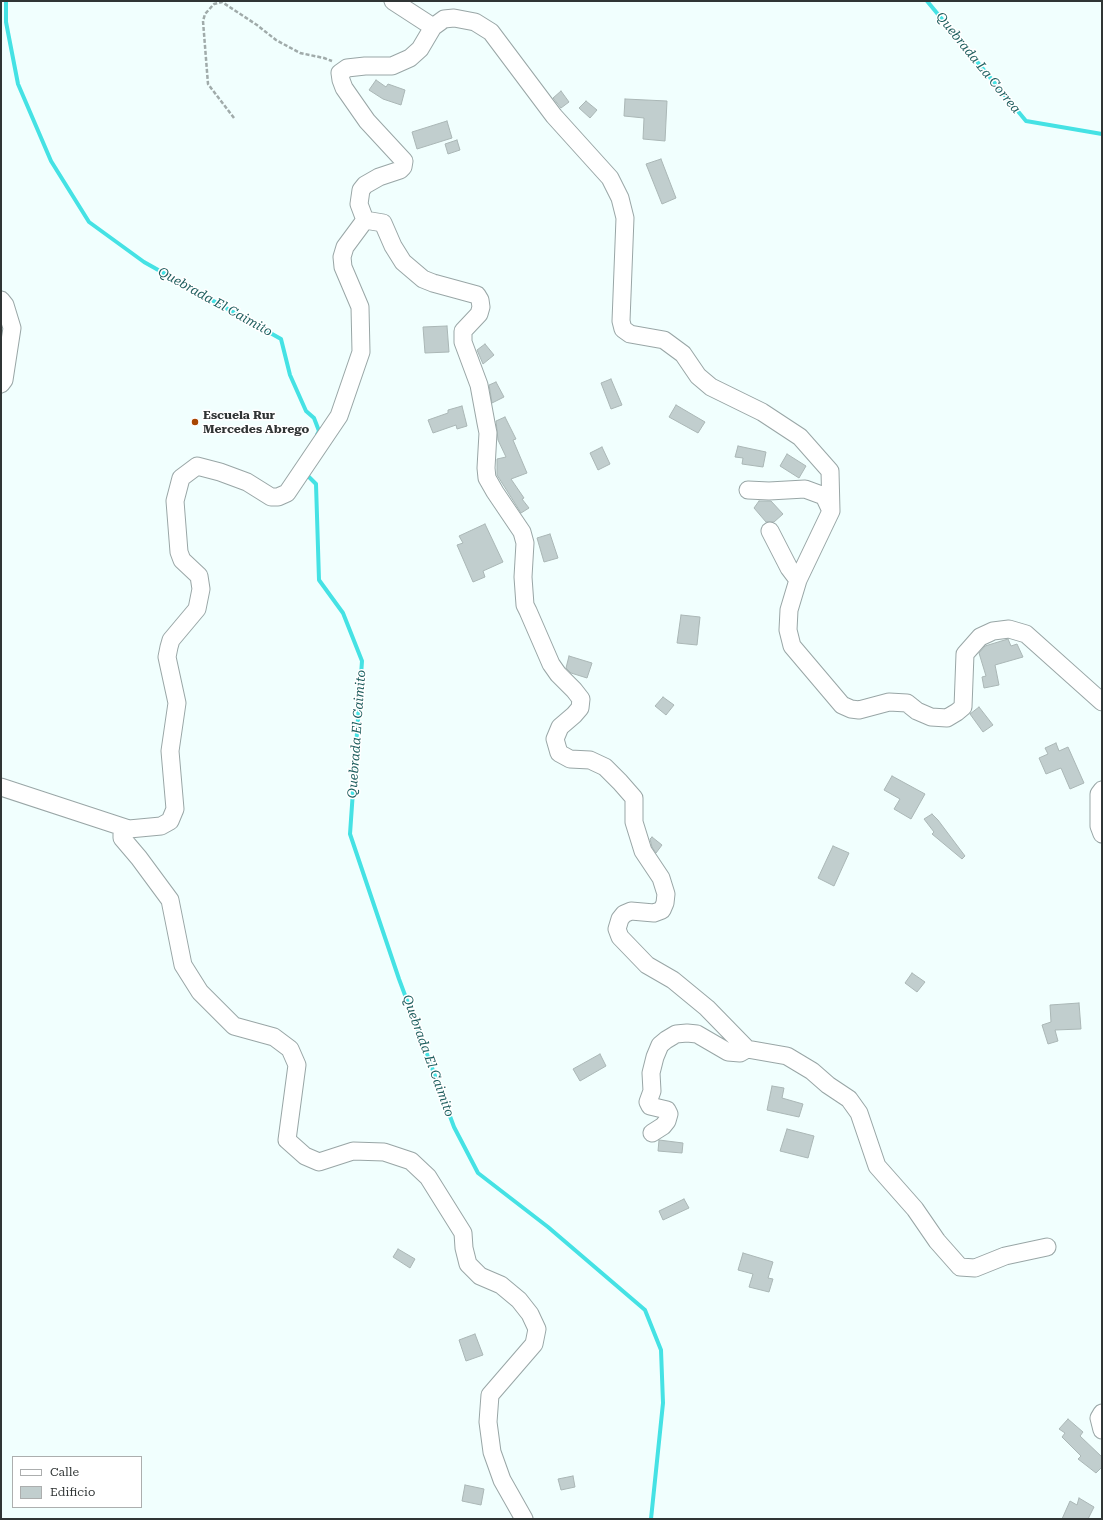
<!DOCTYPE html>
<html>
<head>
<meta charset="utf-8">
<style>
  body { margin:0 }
  #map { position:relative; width:1103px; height:1520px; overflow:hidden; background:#f1fffe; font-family:"Roboto Serif",serif }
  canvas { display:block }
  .frame { position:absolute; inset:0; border:2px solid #303535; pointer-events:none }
  .legend { position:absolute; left:12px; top:1456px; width:130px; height:52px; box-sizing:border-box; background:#fff; border:1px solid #acaeae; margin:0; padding:5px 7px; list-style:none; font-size:12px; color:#303535 }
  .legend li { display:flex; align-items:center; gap:8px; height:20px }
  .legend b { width:20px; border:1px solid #acaeae }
</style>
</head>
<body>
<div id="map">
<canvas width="1103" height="1520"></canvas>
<div class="frame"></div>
<ul class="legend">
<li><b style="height:5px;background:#fff"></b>Calle</li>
<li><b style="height:11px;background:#c1cece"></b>Edificio</li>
</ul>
</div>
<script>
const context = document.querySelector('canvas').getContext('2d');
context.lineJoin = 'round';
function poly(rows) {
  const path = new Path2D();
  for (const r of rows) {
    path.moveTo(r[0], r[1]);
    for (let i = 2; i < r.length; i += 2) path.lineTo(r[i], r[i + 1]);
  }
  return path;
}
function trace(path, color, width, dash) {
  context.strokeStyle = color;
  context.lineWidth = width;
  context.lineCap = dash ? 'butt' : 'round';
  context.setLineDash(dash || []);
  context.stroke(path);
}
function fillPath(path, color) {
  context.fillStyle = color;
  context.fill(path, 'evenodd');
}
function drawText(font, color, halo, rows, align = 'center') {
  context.font = font + ' "Roboto Serif",serif';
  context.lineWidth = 3;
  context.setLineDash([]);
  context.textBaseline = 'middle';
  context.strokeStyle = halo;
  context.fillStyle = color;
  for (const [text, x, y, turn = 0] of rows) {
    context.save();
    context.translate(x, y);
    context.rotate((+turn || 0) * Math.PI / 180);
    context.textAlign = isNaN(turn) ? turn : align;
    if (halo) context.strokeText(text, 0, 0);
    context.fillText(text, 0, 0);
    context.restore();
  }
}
const stream = poly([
  [6,1,6,22,18,84,51,161,89,222,144,262,281,339,290,375,306,411,314,418,319,431,317,435],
  [927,1,1026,121,1102,134],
  [305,473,316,484,319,580,343,613,362,661,350,834,399,979,454,1127,478,1173,548,1227,645,1310,661,1350,663,1403,651,1519]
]);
const building = poly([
  [376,80,386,87,388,84,405,90,401,105,383,99,369,90,376,80],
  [561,91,569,102,561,108,553,98,561,91],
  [625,99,667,101,665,141,643,139,644,118,624,116,625,99],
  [586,101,597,110,590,118,579,108,586,101],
  [447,121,452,138,417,149,412,132,447,121],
  [457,140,460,150,448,154,445,144,457,140],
  [661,159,676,198,662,204,646,164,661,159],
  [447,326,449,352,425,353,423,327,447,326],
  [485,344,494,355,483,364,477,350,485,344],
  [611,379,622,405,611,409,601,383,611,379],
  [496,382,504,397,492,403,489,385,496,382],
  [676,405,705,422,698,433,669,417,676,405],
  [462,406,467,426,457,429,456,425,433,433,428,420,448,413,448,410,462,406],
  [505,417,516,439,513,440,527,473,511,479,524,498,522,499,529,508,521,513,497,475,497,459,506,457,498,440,496,421,505,417],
  [738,446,766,452,763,467,742,464,743,458,735,457,738,446],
  [602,447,610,464,598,470,590,453,602,447],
  [787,454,806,466,799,478,780,466,787,454],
  [759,501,771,501,783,514,774,522,766,522,754,508,759,501],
  [485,524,503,562,483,571,485,577,473,582,457,545,463,543,459,536,485,524],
  [550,534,558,558,544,562,537,538,550,534],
  [681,615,700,617,697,645,677,643,681,615],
  [1008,639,1011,646,1017,644,1023,657,995,665,999,685,984,688,982,677,986,676,979,653,985,646,1008,639],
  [569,656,592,663,587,678,571,673,566,668,569,656],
  [663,697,674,705,666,715,655,706,663,697],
  [979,707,993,725,983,732,970,714,979,707],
  [1056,743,1059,751,1068,747,1084,783,1070,789,1061,768,1046,774,1039,758,1048,754,1045,748,1056,743],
  [892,776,925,794,911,819,894,809,900,799,884,790,892,776],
  [932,814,938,820,965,856,962,859,932,834,934,832,924,819,932,814],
  [652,837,662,845,656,853,652,847,650,839,652,837],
  [833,846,849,853,834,886,818,878,833,846],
  [912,973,925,982,917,992,905,983,912,973],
  [1079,1003,1081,1029,1055,1030,1058,1041,1048,1044,1042,1025,1051,1022,1050,1005,1079,1003],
  [600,1054,606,1066,580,1081,573,1069,600,1054],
  [772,1086,784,1088,782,1098,803,1104,799,1117,767,1110,772,1086],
  [787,1129,814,1136,808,1158,780,1151,787,1129],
  [659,1140,683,1143,682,1153,658,1151,659,1140],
  [684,1199,689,1208,663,1220,659,1211,684,1199],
  [398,1249,415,1259,410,1268,393,1257,398,1249],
  [743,1253,773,1262,768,1278,773,1279,769,1292,749,1287,753,1274,738,1270,743,1253],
  [475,1334,483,1355,466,1361,459,1340,475,1334],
  [1068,1419,1083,1432,1080,1436,1102,1457,1102,1467,1096,1473,1078,1459,1081,1456,1062,1437,1065,1433,1059,1429,1068,1419],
  [573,1476,575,1487,561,1490,558,1479,573,1476],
  [465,1485,484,1489,481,1505,462,1501,465,1485],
  [1079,1498,1094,1507,1088,1519,1062,1519,1070,1501,1077,1505,1079,1498]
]);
const path = poly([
  [234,118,208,84,203,21,205,14,214,4,222,2,257,25,276,40,300,53,324,58,332,61]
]);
const minor = poly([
  [433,27,444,19,454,18,475,22,491,32,554,116,610,178,620,198,625,218,621,321,623,329,630,334,664,340,683,354,698,376,711,387,762,412,800,437,830,471,831,511,798,580,789,610,788,630,792,646,842,705,851,709,859,710,889,702,907,703,917,711,931,717,947,718,957,712,963,707,965,654,980,637,993,631,1009,629,1026,634,1102,702],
  [365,220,383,223,393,246,403,262,423,279,433,283,477,295,480,300,481,307,479,314,463,331,463,342,479,385,486,423,488,433,486,468,487,478,495,492,522,532,525,543,523,577,525,605,528,611,551,664,558,674,574,690,581,699,580,708,574,715,560,727,555,739,559,753,570,759,590,760,605,767,620,782,634,798,634,822,643,851,661,878,666,894,665,903,662,910,654,913,631,911,624,914,620,919,617,929,620,937,647,965,673,980,707,1008,747,1049,787,1056,812,1071,828,1085,849,1099,859,1113,877,1166,915,1209,937,1241,960,1267,975,1268,1005,1256,1047,1247],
  [1,300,5,305,12,328,4,380,1,384],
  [748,490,769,491,805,489,824,496,831,511],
  [770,531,789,568,798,580],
  [1,787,129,829,161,826,170,821,175,809,170,751,177,703,167,657,169,647,171,640,197,609,201,589,199,576,182,560,179,552,175,501,181,478,197,466,220,472,247,482,271,497,278,497,287,493,339,416,361,352,360,307,343,267,342,257,345,247,365,220,359,204,361,190,365,185,379,177,400,170,403,167,404,161,367,121,344,88,341,80,340,73,347,68,365,66,392,66,410,58,420,49,433,27,393,1],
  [1102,790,1099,794,1099,826,1102,834],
  [129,829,122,834,122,838,139,858,170,900,183,965,200,992,234,1026,274,1037,290,1049,297,1065,287,1140,305,1156,319,1162,353,1151,384,1152,411,1161,428,1177,463,1233,464,1248,468,1264,480,1276,501,1285,519,1300,530,1314,537,1329,534,1344,490,1395,488,1422,492,1452,502,1480,524,1519],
  [652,1133,663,1126,667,1121,669,1114,667,1110,650,1106,648,1102,652,1091,651,1073,655,1057,660,1045,666,1040,676,1034,687,1033,697,1034,728,1052,740,1053,747,1049],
  [1102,1413,1099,1418,1102,1430]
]);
const markers = [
  [195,422,4,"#a84602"]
];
const poiNames = [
  ["Escuela Rur",203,415],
  ["Mercedes Abrego",203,429]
];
const waterNames = [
  ["Quebrada La Correa",978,63,51],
  ["Quebrada El Caimito",215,302,29],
  ["Quebrada El Caimito",357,734,-86],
  ["Quebrada El Caimito",428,1056,70]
];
trace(stream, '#45e2e4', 4);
fillPath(building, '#c1cece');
trace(building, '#aab7b6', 1);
trace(minor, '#99a6a6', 19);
trace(path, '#a0abaa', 2.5, [4, 2]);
trace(minor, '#fff', 17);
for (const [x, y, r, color] of markers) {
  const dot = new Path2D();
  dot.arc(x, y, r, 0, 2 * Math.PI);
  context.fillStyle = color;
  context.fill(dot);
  trace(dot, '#fff', 1.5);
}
drawText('bold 12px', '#303535', '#fff', poiNames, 'left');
drawText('italic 13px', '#205f5f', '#fff', waterNames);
</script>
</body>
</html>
